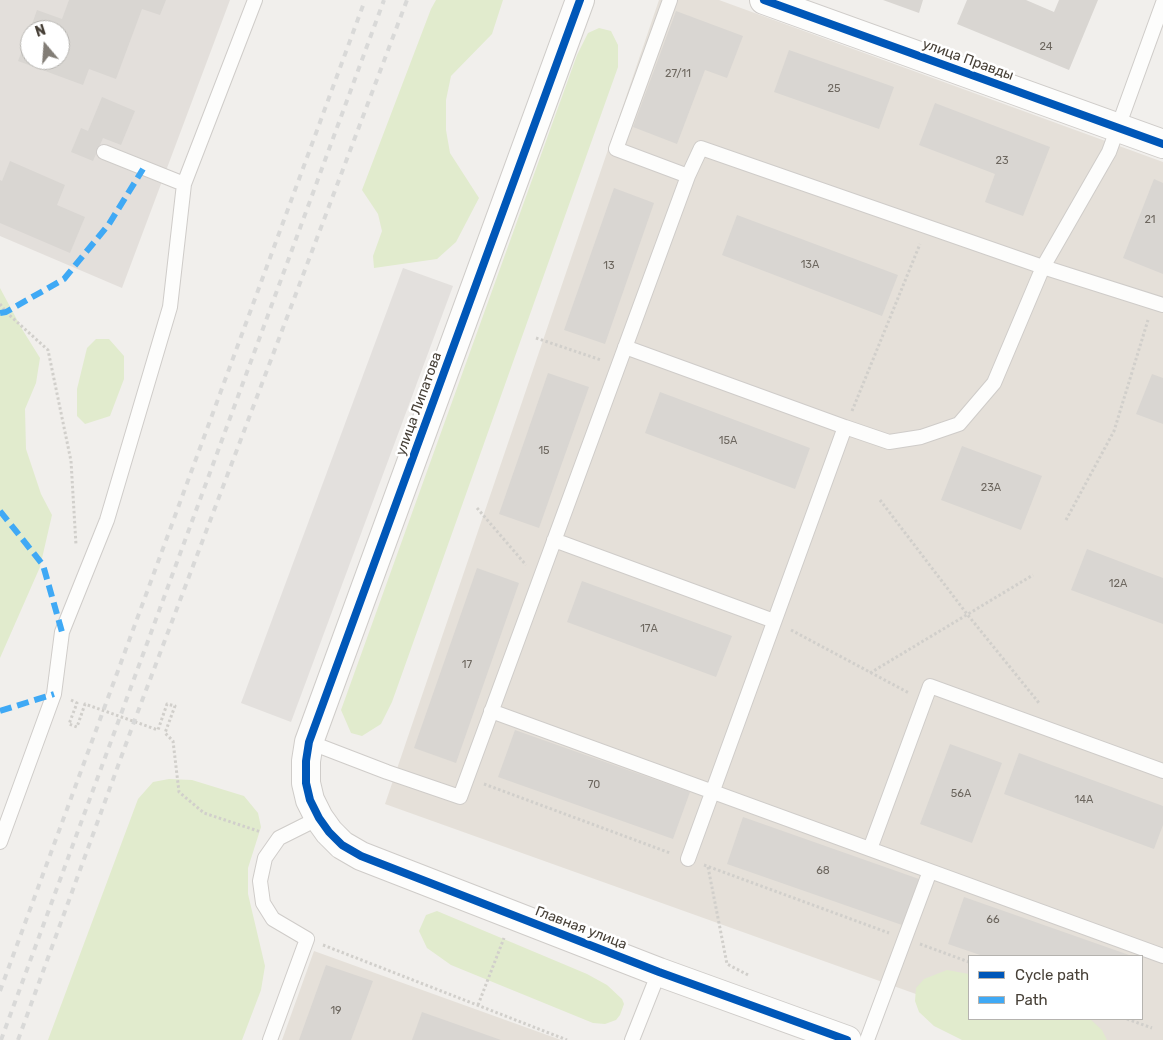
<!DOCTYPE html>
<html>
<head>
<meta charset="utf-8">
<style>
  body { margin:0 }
  #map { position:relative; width:1163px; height:1040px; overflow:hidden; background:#f1efec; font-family:Rubik,sans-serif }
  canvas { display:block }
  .legend { position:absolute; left:968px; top:955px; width:175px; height:65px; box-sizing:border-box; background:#fff; border:1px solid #b5b3af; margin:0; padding:6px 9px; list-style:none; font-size:15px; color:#474037 }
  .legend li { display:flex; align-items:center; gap:10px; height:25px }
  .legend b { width:25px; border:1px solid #b5b3af }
  .north { position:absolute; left:20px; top:20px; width:50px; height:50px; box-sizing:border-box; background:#fff; border:1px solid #b5b3af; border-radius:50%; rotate:342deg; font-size:14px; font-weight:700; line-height:20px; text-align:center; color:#474037 }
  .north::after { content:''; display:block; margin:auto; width:18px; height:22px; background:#827d76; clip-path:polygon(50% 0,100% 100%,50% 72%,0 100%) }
</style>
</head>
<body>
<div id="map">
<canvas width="1163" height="1040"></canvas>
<ul class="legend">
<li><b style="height:6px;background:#0057b8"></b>Cycle path</li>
<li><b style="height:6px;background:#3fa9f5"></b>Path</li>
</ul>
<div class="north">N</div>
</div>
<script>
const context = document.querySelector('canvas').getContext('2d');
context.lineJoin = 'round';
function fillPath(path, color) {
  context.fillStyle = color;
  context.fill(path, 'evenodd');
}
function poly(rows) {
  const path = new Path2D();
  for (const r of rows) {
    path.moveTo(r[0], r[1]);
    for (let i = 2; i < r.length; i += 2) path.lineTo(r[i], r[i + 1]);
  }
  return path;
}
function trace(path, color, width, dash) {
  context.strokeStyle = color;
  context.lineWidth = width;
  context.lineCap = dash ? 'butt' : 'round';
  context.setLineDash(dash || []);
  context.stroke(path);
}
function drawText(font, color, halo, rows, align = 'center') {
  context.font = font + ' Rubik,sans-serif';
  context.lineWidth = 5;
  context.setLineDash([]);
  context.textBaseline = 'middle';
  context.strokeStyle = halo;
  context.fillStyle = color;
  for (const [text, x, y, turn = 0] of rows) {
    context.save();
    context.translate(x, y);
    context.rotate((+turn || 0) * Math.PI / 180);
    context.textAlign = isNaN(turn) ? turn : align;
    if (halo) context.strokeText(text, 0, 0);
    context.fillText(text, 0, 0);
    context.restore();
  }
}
const residential = poly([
  [659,0,719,0,1163,162,1163,1040,1043,1040,984,1019,1142,1019,1142,956,969,956,969,1013,385,804],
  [314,951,561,1040,282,1040]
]);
const industrial = poly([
  [0,0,230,0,122,288,0,236],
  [30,30,60,30,60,60,30,60]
]);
const green = poly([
  [436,0,503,0,492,34,451,76,446,100,446,130,450,153,479,198,456,242,437,259,374,268,373,256,382,231,378,214,362,190,431,9],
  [599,28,611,31,618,45,618,67,392,702,381,724,362,736,351,733,341,710,345,699,577,55,588,33],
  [0,288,22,329,40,358,36,383,25,409,26,449,41,494,52,515,40,567,0,658],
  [96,339,109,339,124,356,124,379,110,416,85,424,77,416,77,389,87,348],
  [169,779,192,780,244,796,258,813,261,827,248,868,248,894,265,966,261,990,242,1040,48,1040,138,799,153,782],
  [437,911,587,974,607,985,622,999,624,1004,620,1015,616,1020,605,1024,593,1023,451,965,427,948,419,931,426,915],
  [947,970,969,974,969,1019,1090,1019,1102,1030,1107,1040,962,1040,934,1026,919,1012,915,1001,916,988,924,979]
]);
const parking = poly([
  [403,268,453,286,291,722,241,703]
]);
const building = poly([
  [69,0,166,0,160,15,142,9,116,79,89,69,83,85,18,61,30,30,30,60,60,60,60,30,30,30,37,10,62,19],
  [883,0,923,0,919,13],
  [967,0,1026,0,1054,12,1059,0,1098,0,1069,70,957,24],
  [676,11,743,36,727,78,705,70,677,144,633,127],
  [789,50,894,87,879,129,774,92],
  [102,97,135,111,121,145,103,138,93,161,71,152,81,128,88,131],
  [935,103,1050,147,1023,216,985,202,995,174,919,145],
  [10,161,65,185,57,205,85,217,70,253,0,223,0,180,2,181],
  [1154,179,1163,183,1163,274,1123,258],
  [614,188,654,203,605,344,564,330],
  [737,215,898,275,882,316,722,255],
  [548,373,589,387,539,528,499,514],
  [1152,374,1163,378,1163,424,1136,414],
  [660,392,810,448,795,489,645,433],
  [962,446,1042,476,1021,530,941,500],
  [1087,549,1163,578,1163,624,1071,590],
  [477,568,519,583,456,763,414,748],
  [582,581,732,636,716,677,567,622],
  [515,730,690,792,673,839,498,777],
  [950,744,1002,763,972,843,920,824],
  [1019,753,1163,806,1163,825,1154,849,1004,794],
  [743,817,919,879,902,925,727,864],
  [964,897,1132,956,983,956,948,944],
  [326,965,373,981,351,1040,299,1040],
  [422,1012,501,1040,412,1040]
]);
const path = poly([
  [0,304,6,312,48,350,71,461,76,545],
  [536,338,601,360],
  [852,411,920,244],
  [880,500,967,614,1039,703],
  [477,508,526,565],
  [1066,520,1114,431,1148,320],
  [791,630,909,693],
  [870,673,1033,575],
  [71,700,77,703,69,724,77,727,85,704,158,730,167,704,175,706,165,733,173,741,179,792,204,813,261,832],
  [484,784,670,853],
  [704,865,889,933],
  [708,867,727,964,750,976],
  [920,944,969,962],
  [323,945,567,1040],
  [478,1005,504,938],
  [1127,1019,1152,1028]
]);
const service = poly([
  [670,0,616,149,688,176],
  [104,152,184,184],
  [625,347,845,427,688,859],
  [845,427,889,442,921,437,959,424,994,383,1043,267,1109,152,1163,3],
  [554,540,774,621],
  [491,711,1163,956],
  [309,742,387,772,460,797,688,176,701,148,1043,267,1163,305],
  [0,842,54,694,62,632,107,520,170,307,184,184,255,0],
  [870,849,930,686,1163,771],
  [270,1040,307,939,273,919,263,903,260,881,265,858,279,838,319,818],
  [632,1040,659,972],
  [867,1040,930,871]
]);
const minor = poly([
  [764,0,1163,144]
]);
const tertiary = poly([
  [580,0,309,742,306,761,306,783,310,800,319,818,329,832,342,845,361,856,659,972,847,1040]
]);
const rail = poly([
  [0,991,365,0],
  [1,1040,384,0],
  [18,1040,134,722,407,0]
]);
const quiet = poly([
  [0,313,6,312,64,279,109,224,143,169],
  [0,511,43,565,62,632],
  [0,711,54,694]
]);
const cycleway = poly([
  [580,0,309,742,306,761,306,783,310,800,319,818,329,832,342,845,361,856,659,972,847,1040],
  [764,0,1163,144]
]);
const numberNames = [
  ["24",1046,47],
  ["27/11",678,74],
  ["25",834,89],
  ["23",1002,161],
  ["21",1150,220],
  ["13А",810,265],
  ["13",609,266],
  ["15А",728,441],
  ["15",544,451],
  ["23А",991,488],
  ["12А",1118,584],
  ["17А",649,629],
  ["17",467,665],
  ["70",594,785],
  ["56А",961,794],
  ["14А",1084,800],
  ["68",823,871],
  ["66",993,920],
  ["19",336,1011]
];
const streetNames = [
  ["улица Правды",968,60,20],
  ["улица Липатова",419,404,-70],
  ["Главная улица",581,928,21]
];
fillPath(residential, '#e5e0d9');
fillPath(industrial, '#e3dfdb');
fillPath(green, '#e1ebcd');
fillPath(parking, '#e3e0dd');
fillPath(building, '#d9d6d2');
trace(service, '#cfccc9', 16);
trace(minor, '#cfccc9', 30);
trace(tertiary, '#cfccc9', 30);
trace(path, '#d1cfcb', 3, [2.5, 2.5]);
trace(service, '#fdfdfc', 14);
trace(minor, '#fdfdfc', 28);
trace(tertiary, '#fdfdfc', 28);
trace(rail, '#d9d9d8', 4, [6, 6]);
trace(quiet, '#3fa9f5', 6, [12, 6]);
trace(cycleway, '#0057b8', 8);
drawText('11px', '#6d675f', null, numberNames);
drawText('14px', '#474037', '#fff', streetNames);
</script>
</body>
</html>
